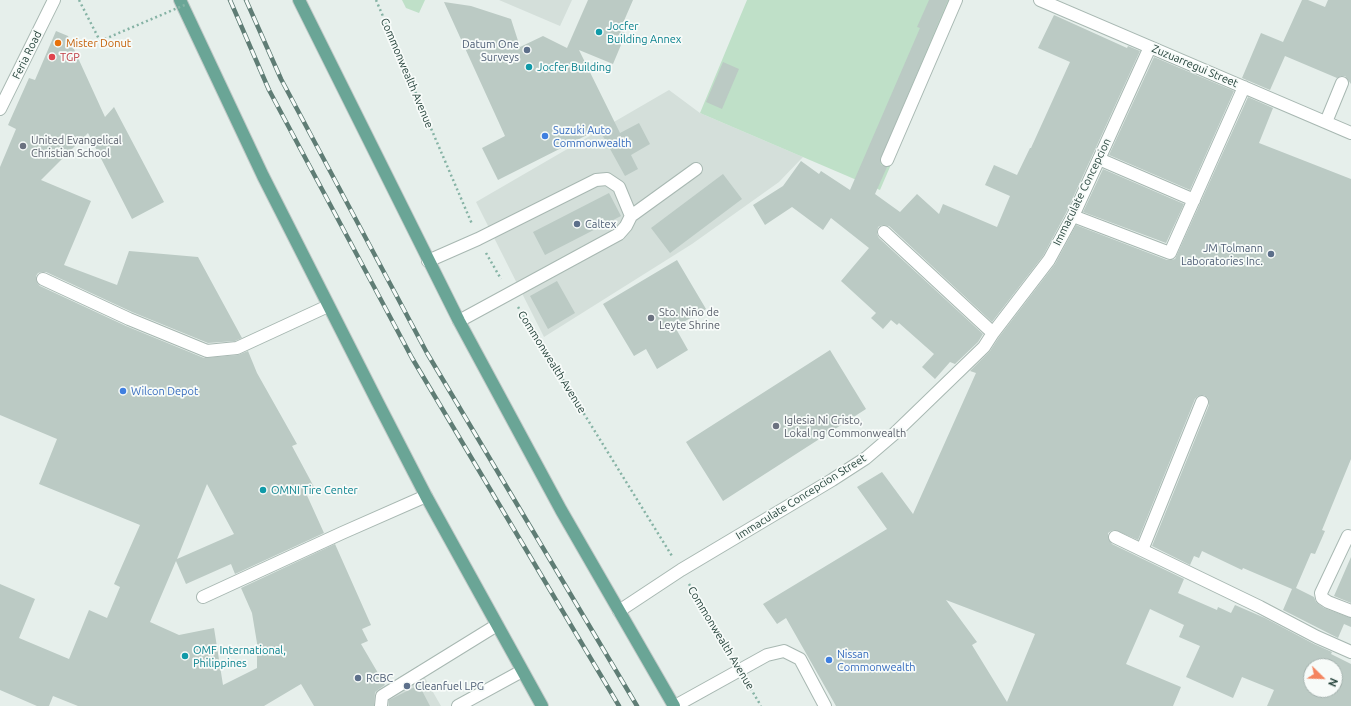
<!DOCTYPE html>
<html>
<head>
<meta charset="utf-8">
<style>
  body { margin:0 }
  #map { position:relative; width:1351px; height:706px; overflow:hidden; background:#e6efeb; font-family:Ubuntu,sans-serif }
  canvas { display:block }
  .north { position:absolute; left:1303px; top:658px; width:40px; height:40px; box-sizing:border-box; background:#f7fbf9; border:1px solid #a3b1ad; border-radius:50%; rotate:113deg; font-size:11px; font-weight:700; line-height:16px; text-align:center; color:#24423a }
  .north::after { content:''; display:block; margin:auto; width:14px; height:18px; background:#f4845f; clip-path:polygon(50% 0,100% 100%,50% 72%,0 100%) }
</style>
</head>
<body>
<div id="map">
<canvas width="1351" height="706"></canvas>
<div class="north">N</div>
</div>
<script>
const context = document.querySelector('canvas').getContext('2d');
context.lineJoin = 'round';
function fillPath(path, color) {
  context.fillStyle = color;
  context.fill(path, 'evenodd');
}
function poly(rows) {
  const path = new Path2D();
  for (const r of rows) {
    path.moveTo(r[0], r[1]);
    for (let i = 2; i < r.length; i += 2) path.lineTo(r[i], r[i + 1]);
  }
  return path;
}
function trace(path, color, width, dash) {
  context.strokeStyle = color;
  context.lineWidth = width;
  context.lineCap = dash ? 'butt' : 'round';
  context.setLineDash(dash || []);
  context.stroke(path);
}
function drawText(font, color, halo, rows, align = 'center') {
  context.font = font + ' Ubuntu,sans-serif';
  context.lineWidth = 3.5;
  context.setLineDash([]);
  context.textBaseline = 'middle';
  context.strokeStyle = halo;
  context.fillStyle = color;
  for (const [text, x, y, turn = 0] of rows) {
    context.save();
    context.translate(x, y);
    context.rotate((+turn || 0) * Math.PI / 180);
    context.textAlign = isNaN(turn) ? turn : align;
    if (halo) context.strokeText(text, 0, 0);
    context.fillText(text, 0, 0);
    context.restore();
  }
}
const built = poly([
  [499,0,572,0,560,26],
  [669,90,700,113,803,157,779,182,692,244,544,337,476,202],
  [418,666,441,706,351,706]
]);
const green = poly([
  [402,0,425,0,419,13,406,8],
  [747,0,962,0,880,190,700,113]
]);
const building = poly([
  [588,0,633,0,620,30,626,33,613,64,579,50,620,133,639,123,650,144,631,155,638,169,625,176,599,129,498,180,482,148,505,136,444,2,471,6,511,19,520,47,543,36,567,48],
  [929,0,948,0,880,160,881,165,887,167,875,194,900,212,917,194,939,214,943,204,997,227,1010,196,985,185,994,165,1017,175,1030,148,1031,148,1070,62,1038,48,1054,15,1127,48,1128,46,1140,51,1066,213,1043,256,992,322,889,226,882,225,878,227,877,234,879,238,983,334,978,342,955,364,950,362,935,379,922,367,934,354,899,323,897,325,891,320,883,329,871,318,876,313,841,281,869,248,831,218,823,230,792,207,765,225,753,205,783,186,801,161,819,174,821,171,850,190,920,28,917,27],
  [1302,0,1308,0,1325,7,1328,0,1351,0,1351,84,1345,76,1341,76,1337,78,1285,56,1270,90,1242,78,1261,33,1283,42],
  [56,31,68,36,105,117,114,107,164,202,132,219,88,133,41,180,91,201,64,265,117,285,129,251,198,257,242,338,235,341,208,343,132,312,46,272,42,272,38,273,36,276,37,283,40,286,126,326,204,358,238,355,248,351,257,373,297,444,292,446,314,487,305,491,324,533,235,574,231,564,186,584,176,561,150,622,179,635,214,628,223,685,257,668,257,643,252,613,241,588,335,544,371,625,362,629,368,641,361,644,385,685,375,692,374,706,314,706,301,684,264,706,78,706,53,696,49,706,37,706,0,690,0,584,35,599,19,638,69,659,89,610,107,618,120,587,114,584,140,525,39,484,57,439,0,415,0,167,16,129,8,125,29,78,35,80],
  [207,484,234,534,177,559],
  [1154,57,1234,91,1190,190,1109,155],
  [723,62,739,69,722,109,706,102],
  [1248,97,1273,108,1259,143,1351,179,1351,459,1322,530,1325,531,1315,554,1311,553,1296,588,1314,597,1316,602,1324,608,1351,618,1351,627,1344,624,1338,638,1283,610,1292,589,1243,568,1242,570,1202,551,1199,558,1194,556,1190,565,1152,546,1209,405,1208,398,1204,395,1198,396,1195,399,1138,540,1115,530,1111,531,1108,533,1108,538,1112,544,1184,579,1178,593,1217,610,1218,607,1231,613,1235,605,1265,618,1314,644,1332,652,1331,654,1351,664,1351,706,1267,706,1274,690,1242,677,1233,698,1186,677,1200,646,1179,637,1184,625,1150,609,1126,664,1181,687,1173,706,836,706,786,618,777,624,763,604,887,529,857,487,882,472,913,514,976,373,970,371,990,351,999,337,1055,264,1076,225,1167,260,1171,260,1175,259],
  [946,600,1035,634,1007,702,972,645,977,642],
  [1311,666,1335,666,1335,690,1311,690],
  [1103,169,1184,204,1166,243,1083,212],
  [723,174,742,199,670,253,651,228],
  [609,193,621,216,545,255,533,232],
  [677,260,706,309,675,327,688,350,657,369,646,349,634,356,603,304],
  [557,281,575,313,548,329,530,296],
  [830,350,866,409,723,501,686,442],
  [1351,557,1351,603,1334,596],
  [419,685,430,706,389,706,389,700]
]);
const path = poly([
  [79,0,100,41],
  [376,0,472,224],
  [486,253,501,279],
  [518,307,672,556],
  [689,584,731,656],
  [748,684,761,706]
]);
const minor = poly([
  [1040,0,1351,133],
  [0,109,54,0],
  [1326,122,1342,83],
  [1099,159,1194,200],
  [887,160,956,0],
  [1073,216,1170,253,1244,87],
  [884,232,993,333],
  [428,261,478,239,596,180,607,179,619,187,631,216],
  [43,279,129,319,207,351,237,348,328,306],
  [459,321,619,234,626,226,631,216,696,169],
  [1348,536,1321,593,1322,598,1328,602,1351,611],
  [1115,537,1260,607,1317,637,1351,652],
  [1142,550,1202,402],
  [203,597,342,533,426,496],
  [619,611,681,570,832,480,866,458,894,434,984,347,993,333,1049,260,1073,216,1150,47],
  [381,706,382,696,497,625],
  [458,706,522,671],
  [675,706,767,655,784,651,800,659,825,706]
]);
const major = poly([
  [180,0,263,176,377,401,426,496,542,706],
  [299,0,459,321,561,510,674,706]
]);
const rail = poly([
  [230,0,269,90,412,358,619,706],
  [246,0,281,79,427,353,637,706]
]);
const pathBridge = poly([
  [100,41,187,4]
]);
const markers = [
  [599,32,4,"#0f9aa8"],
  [58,43,4,"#e8710a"],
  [527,50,4,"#5c6f8a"],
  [52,57,4,"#e0444e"],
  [529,67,4,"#0f9aa8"],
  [545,136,4,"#3f7fe0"],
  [23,146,4,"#6b7280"],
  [577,224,4,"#5c6f8a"],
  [1271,254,4,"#5c6f8a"],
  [651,318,4,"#6b7280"],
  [123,391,4,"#3f7fe0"],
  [776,426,4,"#6b7280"],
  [263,490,4,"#0f9aa8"],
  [185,656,4,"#0f9aa8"],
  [829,660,4,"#3f7fe0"],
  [358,678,4,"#5c6f8a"],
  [407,686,4,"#5c6f8a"]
];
const cultureNames = [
  ["Jocfer",607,26],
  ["Building Annex",607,39],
  ["Jocfer Building",537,67],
  ["OMNI Tire Center",271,490],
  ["OMF International,",193,650],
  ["Philippines",193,663]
];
const foodNames = [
  ["Mister Donut",66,43]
];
const serviceNames = [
  ["Datum One",519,44,"right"],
  ["Surveys",519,57,"right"],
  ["Caltex",585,224],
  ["JM Tolmann",1263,248,"right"],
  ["Laboratories Inc.",1263,261,"right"],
  ["RCBC",366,678],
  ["Cleanfuel LPG",415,686]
];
const streetNames = [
  ["Feria Road",27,55,-64],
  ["Zuzuarregui Street",1195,66,23],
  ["Commonwealth Avenue",407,73,67],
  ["Immaculate Concepcion",1082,192,-64],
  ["Commonwealth Avenue",552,362,58],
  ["Immaculate Concepcion Street",801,497,-32],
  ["Commonwealth Avenue",721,638,59]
];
const healthNames = [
  ["TGP",60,57]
];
const shopNames = [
  ["Suzuki Auto",553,130],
  ["Commonwealth",553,143],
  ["Wilcon Depot",131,391],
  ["Nissan",837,654],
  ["Commonwealth",837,667]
];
const worshipNames = [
  ["United Evangelical",31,140],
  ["Christian School",31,153],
  ["Sto. Niño de",659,312],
  ["Leyte Shrine",659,325],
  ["Iglesia Ni Cristo,",784,420],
  ["Lokal ng Commonwealth",784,433]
];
fillPath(built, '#d4dfda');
fillPath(green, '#bfe0c8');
fillPath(building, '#bbcac4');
trace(minor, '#a8b8b2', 14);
trace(major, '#c2cac8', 14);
trace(path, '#86b3a5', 2.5, [2, 3]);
trace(minor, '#fff', 12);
trace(major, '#6aa596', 12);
trace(rail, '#5f7d75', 4.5);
trace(rail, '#f7fbf9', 3, [9]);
trace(pathBridge, '#86b3a5', 2.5, [2, 3]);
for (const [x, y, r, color] of markers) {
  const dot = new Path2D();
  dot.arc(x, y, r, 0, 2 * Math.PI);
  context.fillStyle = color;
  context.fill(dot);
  trace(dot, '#f7fbf9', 1.5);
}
drawText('11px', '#0d838f', '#f7fbf9', cultureNames, 'left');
drawText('11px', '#c56008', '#f7fbf9', foodNames, 'left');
drawText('11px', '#4e5e75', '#f7fbf9', serviceNames, 'left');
drawText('11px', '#24423a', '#f7fbf9', streetNames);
drawText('11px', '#be3a42', '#f7fbf9', healthNames, 'left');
drawText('11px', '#366cbe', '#f7fbf9', shopNames, 'left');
drawText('11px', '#5b616d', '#f7fbf9', worshipNames, 'left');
</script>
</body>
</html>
